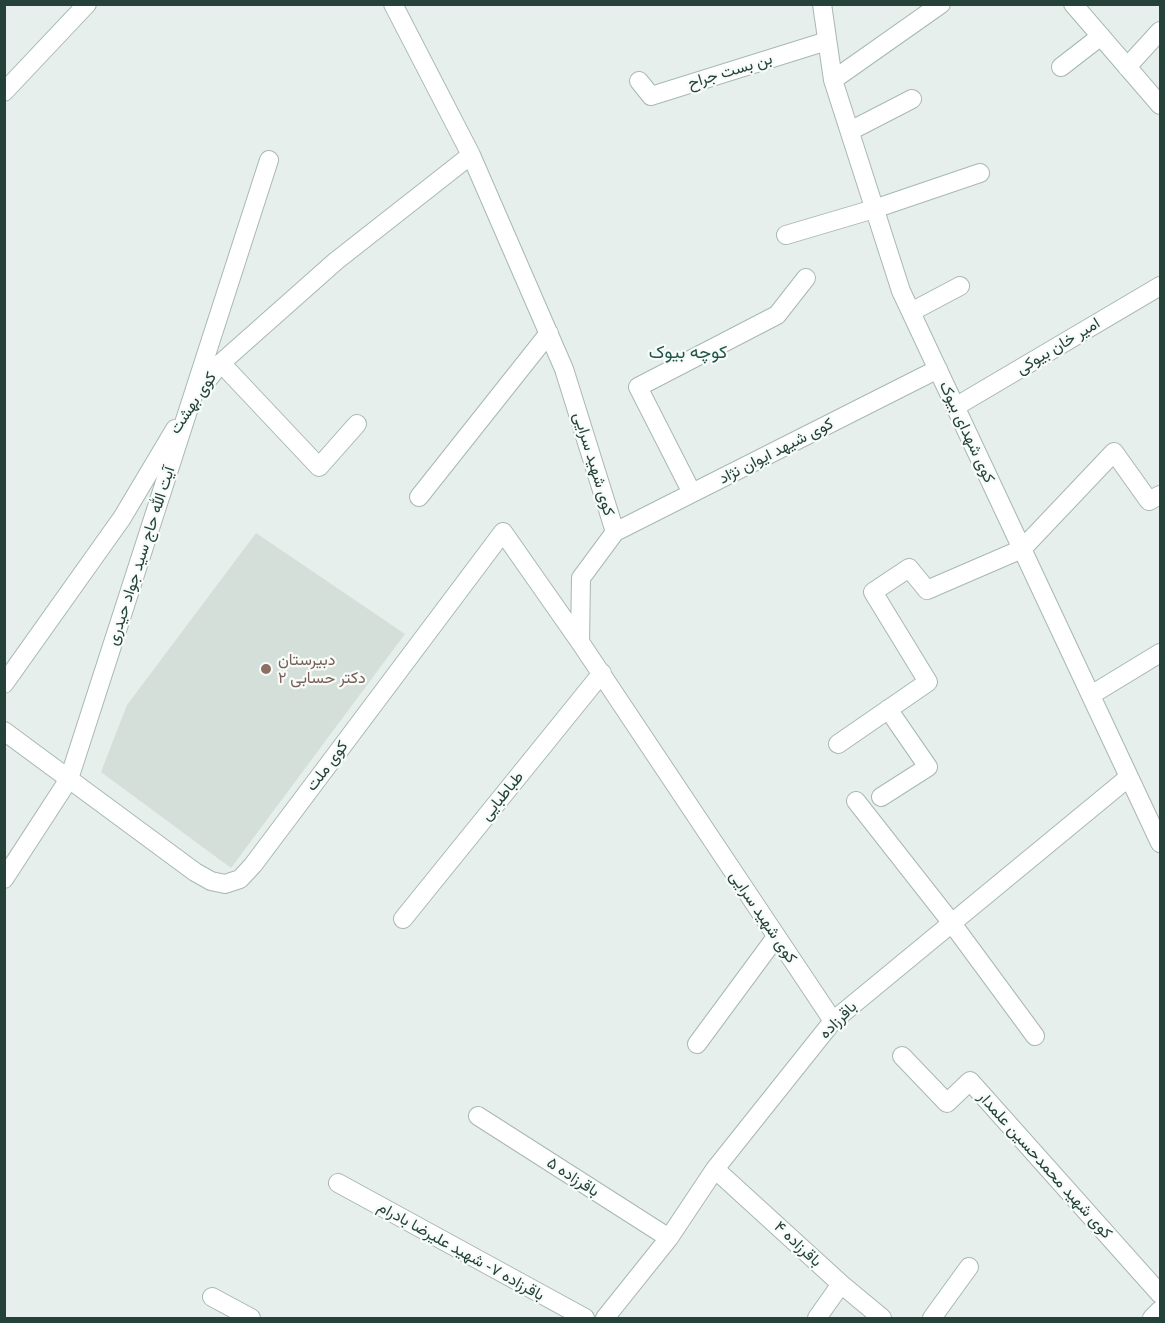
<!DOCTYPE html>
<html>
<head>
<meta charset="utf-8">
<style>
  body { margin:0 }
  #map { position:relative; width:1165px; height:1323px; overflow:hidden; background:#e6efeb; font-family:"Public Sans",sans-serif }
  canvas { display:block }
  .frame { position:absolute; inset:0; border:6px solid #24423a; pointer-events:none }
</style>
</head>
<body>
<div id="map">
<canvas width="1165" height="1323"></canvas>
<div class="frame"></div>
</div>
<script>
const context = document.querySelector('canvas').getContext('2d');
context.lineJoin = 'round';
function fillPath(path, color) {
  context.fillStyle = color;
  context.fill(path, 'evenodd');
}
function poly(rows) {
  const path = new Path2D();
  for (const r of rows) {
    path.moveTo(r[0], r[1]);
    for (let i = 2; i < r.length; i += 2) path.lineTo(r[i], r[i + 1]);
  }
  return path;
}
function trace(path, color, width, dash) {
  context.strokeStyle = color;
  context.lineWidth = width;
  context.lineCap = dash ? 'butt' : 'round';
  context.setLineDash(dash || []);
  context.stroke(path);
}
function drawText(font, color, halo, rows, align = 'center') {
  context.font = font + ' "Public Sans",Vazirmatn,sans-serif';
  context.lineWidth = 4.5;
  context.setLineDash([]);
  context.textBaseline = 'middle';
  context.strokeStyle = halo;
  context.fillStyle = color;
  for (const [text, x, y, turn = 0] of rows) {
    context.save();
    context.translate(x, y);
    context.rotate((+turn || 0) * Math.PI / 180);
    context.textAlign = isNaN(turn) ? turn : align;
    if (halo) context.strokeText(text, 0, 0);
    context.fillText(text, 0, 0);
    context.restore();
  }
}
const built = poly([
  [256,533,405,634,231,868,101,772,127,705]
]);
const minor = poly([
  [393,4,471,155,564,369,615,532,581,578,580,642,833,1021],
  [822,4,833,80,901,291,1160,843],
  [1073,4,1160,105],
  [1061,67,1101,36],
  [1127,67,1160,31],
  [833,80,941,4],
  [639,81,651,96,827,41],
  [4,92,87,4],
  [850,131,912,99],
  [786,235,874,209,980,173],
  [911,312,960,286],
  [221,363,319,467,357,424],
  [201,388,221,363,336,261,471,155],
  [955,407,1160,286],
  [692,493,638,387,777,315,806,278],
  [419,497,549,333],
  [615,532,938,369],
  [4,684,122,518,175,429],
  [1091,695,1160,653],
  [4,731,195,872,211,881,225,884,240,879,253,865,503,532,580,642],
  [838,744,928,682,873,592,909,568,927,590,1022,549,1114,452,1149,501,1160,495],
  [881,797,928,767,888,709],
  [856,801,951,922,1035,1036],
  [4,879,69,779,269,160],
  [403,919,602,673],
  [697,1044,776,937],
  [902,1056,947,1103,970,1081,1160,1294],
  [478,1116,669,1238],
  [715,1169,841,1284,882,1318],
  [338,1183,585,1318],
  [212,1297,251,1318],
  [605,1318,669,1238,715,1169,833,1021,1129,777],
  [817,1318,841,1284],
  [932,1318,969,1267],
  [1152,1318,1160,1310]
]);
const markers = [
  [266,669,6,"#8d6e63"]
];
const streetNames = [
  ["بن بست جراح",730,71,-17],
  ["امیر خان بیوکی",1058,346,-31],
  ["کوی بهشت",193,403,-56],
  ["کوی شهدای بیوک",967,432,65],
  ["کوی شیهد ایوان نژاد",776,451,-27],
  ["کوی شهید سرایی",594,464,73],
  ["آیت الله حاج سید جواد حیدری",141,556,-72],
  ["کوی ملت",327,766,-53],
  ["طباطبایی",502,796,-51],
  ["کوی شهید سرایی",763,917,56],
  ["باقرزاده",838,1020,-45],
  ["کوی شهید محمدحسین علمدار",1045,1165,48],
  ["باقرزاده ۵",573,1177,33],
  ["باقرزاده ۴",798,1244,43],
  ["باقرزاده ۷- شهید علیرضا بادرام",461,1251,29]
];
const educationNames = [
  ["دبیرستان",278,660],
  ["دکتر حسابی ۲",278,678]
];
const neighbourhoodNames = [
  ["کوچه بیوک",688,352]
];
fillPath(built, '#d4dfda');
trace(minor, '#a8b8b2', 20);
trace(minor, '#fff', 18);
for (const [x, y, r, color] of markers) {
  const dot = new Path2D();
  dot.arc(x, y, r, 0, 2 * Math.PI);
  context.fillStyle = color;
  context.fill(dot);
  trace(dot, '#f7fbf9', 2);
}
drawText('16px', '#24423a', '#f7fbf9', streetNames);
drawText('16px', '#785e54', '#f7fbf9', educationNames, 'left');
drawText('18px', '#1f5548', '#f7fbf9', neighbourhoodNames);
</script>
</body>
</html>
